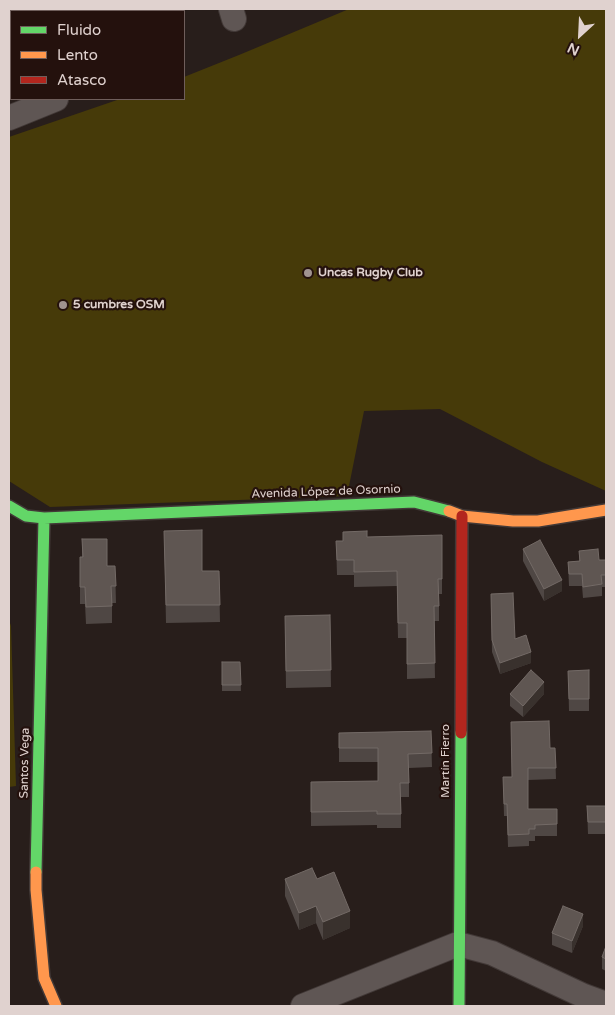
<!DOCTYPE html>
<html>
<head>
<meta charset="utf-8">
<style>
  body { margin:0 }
  #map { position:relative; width:615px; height:1015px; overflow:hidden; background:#281e1b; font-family:"Varela Round",sans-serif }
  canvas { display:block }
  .frame { position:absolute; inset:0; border:10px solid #e0d2cf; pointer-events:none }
  .legend { position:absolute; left:10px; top:10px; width:175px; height:90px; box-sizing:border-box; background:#24110d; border:1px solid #6f5e5b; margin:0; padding:6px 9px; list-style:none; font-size:15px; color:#e0d2cf }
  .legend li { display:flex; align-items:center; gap:10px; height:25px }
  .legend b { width:25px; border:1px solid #6f5e5b }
  .north { position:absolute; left:555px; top:10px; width:50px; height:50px; -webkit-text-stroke:4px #24110d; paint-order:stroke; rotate:205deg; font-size:14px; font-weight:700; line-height:20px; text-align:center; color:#e0d2cf }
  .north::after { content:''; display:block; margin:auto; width:18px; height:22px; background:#e0d2cf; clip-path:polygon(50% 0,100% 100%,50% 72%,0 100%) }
</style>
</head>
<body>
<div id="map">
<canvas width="615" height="1015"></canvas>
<div class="frame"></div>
<ul class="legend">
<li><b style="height:6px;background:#63d668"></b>Fluido</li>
<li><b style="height:6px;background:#ff974d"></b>Lento</li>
<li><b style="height:6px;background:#b3261e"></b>Atasco</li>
</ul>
<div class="north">N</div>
</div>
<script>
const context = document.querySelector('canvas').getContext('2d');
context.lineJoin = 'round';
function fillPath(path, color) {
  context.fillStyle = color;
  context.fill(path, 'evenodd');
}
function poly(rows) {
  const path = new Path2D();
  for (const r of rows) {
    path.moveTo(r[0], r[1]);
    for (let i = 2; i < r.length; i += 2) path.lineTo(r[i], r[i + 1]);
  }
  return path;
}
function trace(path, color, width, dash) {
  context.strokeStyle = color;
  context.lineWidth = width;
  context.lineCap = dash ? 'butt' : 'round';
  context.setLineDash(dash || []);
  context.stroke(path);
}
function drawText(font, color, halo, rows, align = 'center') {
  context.font = font + ' "Varela Round",sans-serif';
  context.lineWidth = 4.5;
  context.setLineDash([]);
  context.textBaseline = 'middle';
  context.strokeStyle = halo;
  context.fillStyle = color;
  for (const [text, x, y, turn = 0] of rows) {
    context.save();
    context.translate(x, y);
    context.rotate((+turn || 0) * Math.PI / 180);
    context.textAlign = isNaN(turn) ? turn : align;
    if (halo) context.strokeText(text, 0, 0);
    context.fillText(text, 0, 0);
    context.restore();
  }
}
const green = poly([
  [349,9,606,9,606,491,542,462,440,409,364,411,347,496,50,507,9,481,9,137,120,99,184,99,184,77,239,55],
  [9,620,11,626,16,786,9,787]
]);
const street = poly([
  [231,9,234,19],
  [9,118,56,99],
  [303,1006,458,944,492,953,584,996,606,1004]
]);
const fast = poly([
  [9,506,26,516,44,518,414,502,449,511],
  [36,872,44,518],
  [459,1006,461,733]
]);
const slow = poly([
  [449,511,462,516,513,521,538,521,606,510],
  [36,872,36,890,44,978,56,1006]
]);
const jam = poly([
  [461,733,462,516]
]);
const wall = poly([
  [164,531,202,571,219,571,220,622,166,623],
  [442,535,442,594,439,594,439,621,434,621,435,678,407,679,407,638,398,638,397,586,354,587,354,575,337,575,336,541,343,541,367,537],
  [82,539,107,566,115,566,116,603,112,603,112,623,86,624,85,604,80,604,80,557,82,557],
  [523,549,562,591,544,601,523,561],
  [579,551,599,560,606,560,606,587,602,587,602,596,583,598,582,586,569,586,568,562,579,561],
  [491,594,515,639,531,663,500,674,492,652],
  [330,615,331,687,286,688,285,616],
  [222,662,240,662,241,691,222,691],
  [589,670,589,711,569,711,568,671],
  [510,694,544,694,523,717,510,706],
  [431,731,432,767,409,768,409,797,401,797,401,828,377,828,377,825,311,826,311,782,378,781,378,762,339,762,339,733],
  [550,748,555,748,556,779,528,780,528,809,557,809,557,836,535,836,535,841,529,841,529,846,508,847,507,816,504,816,503,777,512,777],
  [587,806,606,806,606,834,588,834],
  [285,879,317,879,350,928,323,940,316,923,299,930,285,896],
  [583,926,572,953,552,945,552,933],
  [606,946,606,971,602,969,602,957]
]);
const shadedWall = poly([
  [562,580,562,591,544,601,544,589],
  [531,652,531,663,500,674,500,663],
  [544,682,544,694,523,717,523,706],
  [316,906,316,923,299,930,299,913],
  [350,911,350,928,323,940,323,922],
  [583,914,583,926,572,953,572,941]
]);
const building = poly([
  [202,530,202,571,219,571,220,605,166,605,164,531,202,530],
  [367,531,367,537,442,535,442,579,438,579,439,606,434,606,435,663,407,664,407,623,398,623,397,571,354,572,354,560,337,560,336,541,343,541,343,532,367,531],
  [82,539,107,539,107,566,115,566,116,586,111,586,112,606,86,607,85,587,80,587,80,557,83,557,82,539],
  [540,540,562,580,544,589,523,549,540,540],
  [598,549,599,560,606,560,606,575,601,575,602,584,583,587,582,574,569,574,568,562,580,561,579,551,598,549],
  [513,593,515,639,526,635,531,652,500,663,492,640,491,594,513,593],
  [330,615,331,670,286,671,285,616,330,615],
  [222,662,240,662,241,685,222,685,222,662],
  [531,670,544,682,523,706,510,694,531,670],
  [589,670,589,699,569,699,568,671,589,670],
  [549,721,550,748,555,748,556,768,528,768,528,809,557,809,557,824,535,825,535,829,529,829,529,834,508,835,507,804,504,804,503,777,512,777,511,722,549,721],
  [431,731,432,753,408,754,409,783,400,783,401,814,377,814,377,811,311,812,311,782,378,781,378,748,339,748,339,733,431,731],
  [587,806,606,806,606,822,588,822,587,806],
  [312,868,317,879,334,872,350,911,323,922,316,906,299,913,285,879,312,868],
  [563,906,583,914,572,941,552,933,563,906],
  [606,946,606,959,602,957,606,946]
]);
const markers = [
  [308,273,5,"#a09390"],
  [63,305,5,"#a09390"]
];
const poiNames = [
  ["Uncas Rugby Club",318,273],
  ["5 cumbres OSM",73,305]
];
const streetNames = [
  ["Avenida López de Osornio",326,492,-2],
  ["Martín Fierro",446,761,-90],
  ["Santos Vega",25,763,-89]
];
fillPath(green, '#463a09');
trace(street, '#423937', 26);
trace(fast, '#423937', 14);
trace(slow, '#423937', 14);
trace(jam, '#423937', 14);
trace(street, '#5f5654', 24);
trace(fast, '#63d668', 11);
trace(slow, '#ff974d', 11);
trace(jam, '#b3261e', 11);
fillPath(wall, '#4f4744');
fillPath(shadedWall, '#39312d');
fillPath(building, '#5f5652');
trace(building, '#736a66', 1);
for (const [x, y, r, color] of markers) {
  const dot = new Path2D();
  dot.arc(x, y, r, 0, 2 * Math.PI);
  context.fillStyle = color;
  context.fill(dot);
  trace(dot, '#24110d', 2);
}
drawText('bold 12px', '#e0d2cf', '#24110d', poiNames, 'left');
drawText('12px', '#e0d2cf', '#24110d', streetNames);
</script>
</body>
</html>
